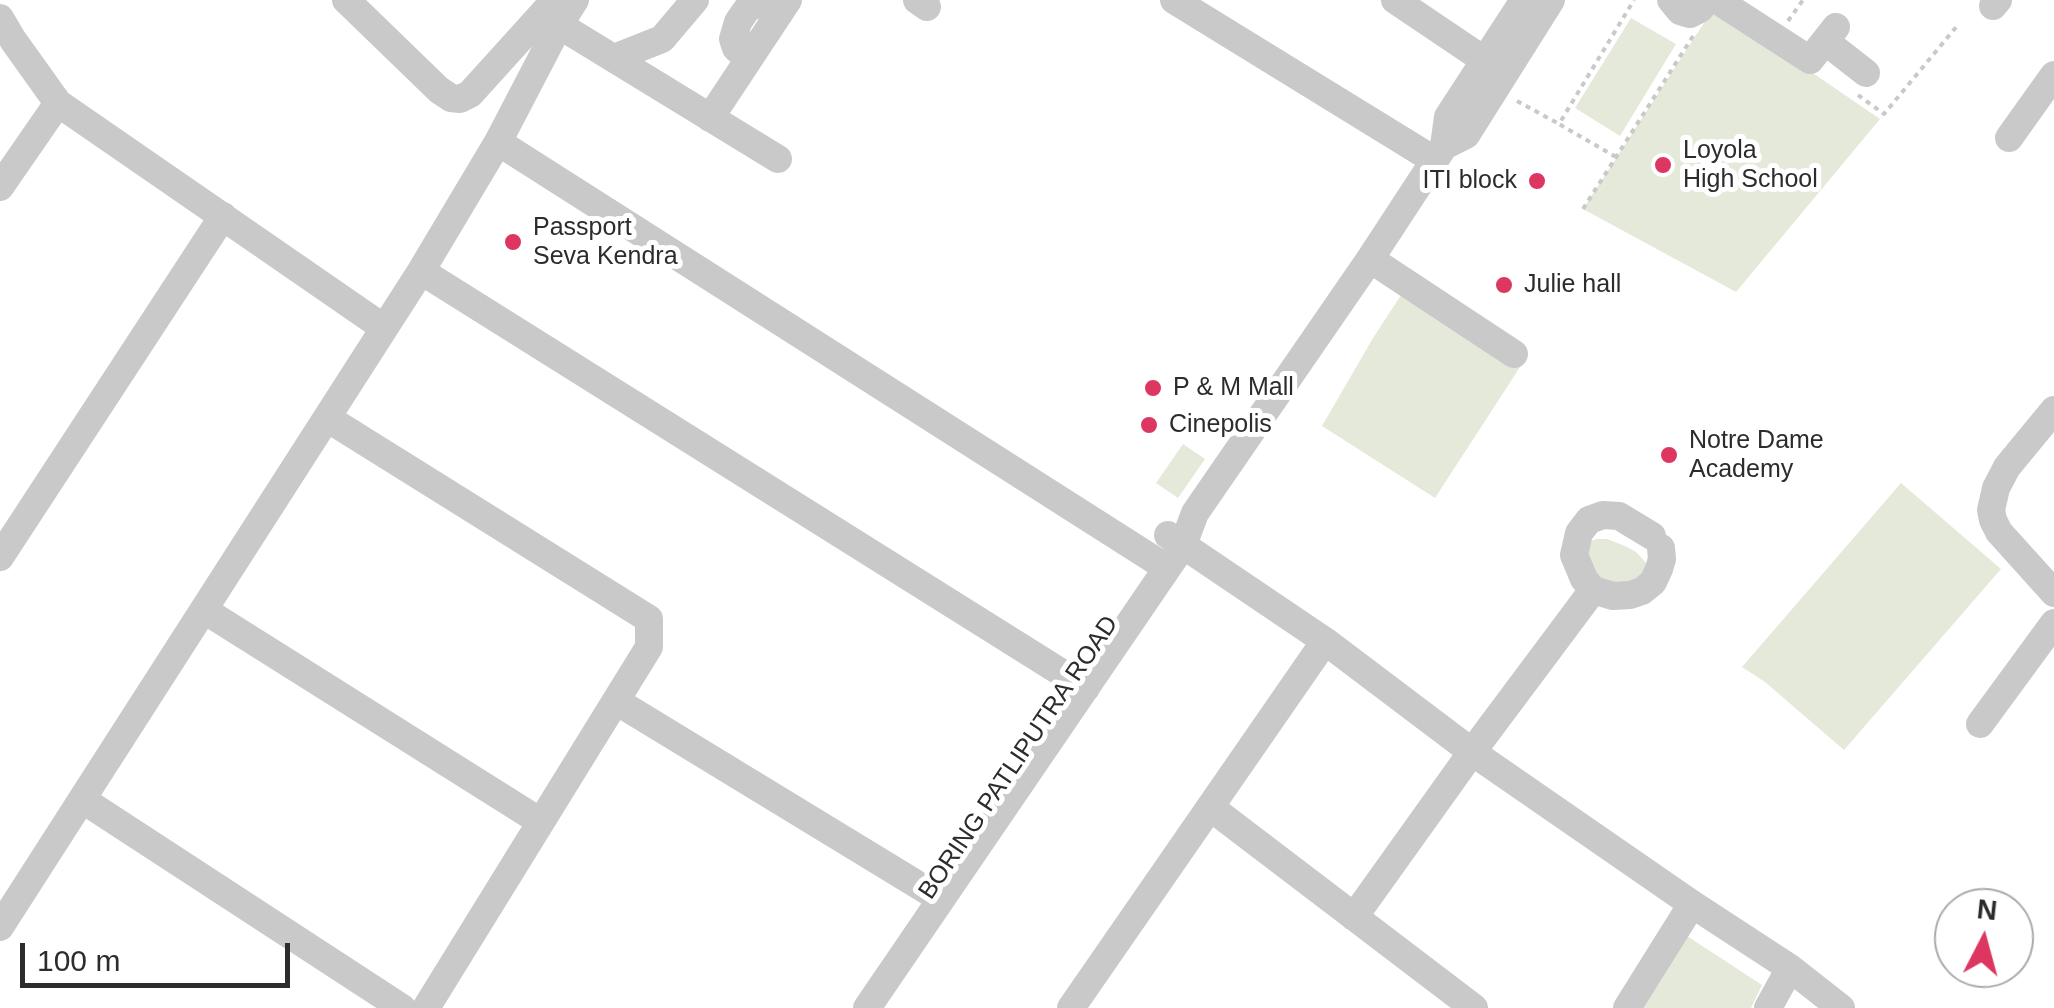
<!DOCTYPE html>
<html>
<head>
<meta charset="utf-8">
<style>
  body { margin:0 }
  #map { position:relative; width:2054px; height:1008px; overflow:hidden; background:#fff; font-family:Arial,sans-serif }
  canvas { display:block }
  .north { position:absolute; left:1934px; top:888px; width:100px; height:100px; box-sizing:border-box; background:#fff; border:2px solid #ababab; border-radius:50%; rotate:6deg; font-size:28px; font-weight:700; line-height:40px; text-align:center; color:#2c2c2c }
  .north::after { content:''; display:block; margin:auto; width:35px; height:45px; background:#dc3661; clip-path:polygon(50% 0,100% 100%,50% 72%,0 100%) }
  .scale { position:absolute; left:20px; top:943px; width:270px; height:45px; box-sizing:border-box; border:5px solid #2c2c2c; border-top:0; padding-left:12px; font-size:30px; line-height:35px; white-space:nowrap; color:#2c2c2c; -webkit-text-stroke:8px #fff; paint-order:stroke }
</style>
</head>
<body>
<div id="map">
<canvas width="2054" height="1008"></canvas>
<div class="north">N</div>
<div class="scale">100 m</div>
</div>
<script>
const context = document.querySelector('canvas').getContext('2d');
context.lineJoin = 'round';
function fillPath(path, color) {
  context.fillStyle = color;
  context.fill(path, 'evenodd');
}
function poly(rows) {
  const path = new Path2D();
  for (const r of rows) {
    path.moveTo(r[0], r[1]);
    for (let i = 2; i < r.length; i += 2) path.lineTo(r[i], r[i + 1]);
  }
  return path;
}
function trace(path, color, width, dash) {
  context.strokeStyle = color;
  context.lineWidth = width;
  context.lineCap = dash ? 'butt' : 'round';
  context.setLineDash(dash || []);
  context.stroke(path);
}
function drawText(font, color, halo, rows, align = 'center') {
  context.font = font + ' Arial,sans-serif';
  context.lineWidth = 10;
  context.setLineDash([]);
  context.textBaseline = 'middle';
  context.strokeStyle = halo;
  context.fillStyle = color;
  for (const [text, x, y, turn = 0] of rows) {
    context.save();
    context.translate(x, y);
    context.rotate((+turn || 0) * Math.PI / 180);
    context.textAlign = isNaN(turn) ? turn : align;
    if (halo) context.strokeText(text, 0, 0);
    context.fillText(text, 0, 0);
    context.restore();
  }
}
const green = poly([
  [1715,6,1880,119,1736,292,1583,209],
  [1631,18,1676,44,1620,136,1575,108],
  [1405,289,1522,364,1435,498,1322,426,1373,338],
  [1183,444,1205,459,1178,498,1156,483],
  [1901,483,2001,569,1844,750,1765,682,1742,667],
  [1596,539,1607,539,1625,546,1636,552,1650,567,1639,590,1587,578,1588,542],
  [1684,934,1762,985,1751,1008,1641,1008]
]);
const path = poly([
  [1788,21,1803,0],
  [1858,95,1884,114,1957,26],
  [1517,101,1559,124],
  [1616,157,1559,124,1634,0],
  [1583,209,1695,33]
]);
const minor = poly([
  [346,0,439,90,451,98,460,99,470,94,555,0],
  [917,0,927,7],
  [1174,0,1434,160],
  [1395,0,1484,60],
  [1671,0,1680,11,1690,14,1700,9,1706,0],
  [1717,0,1810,60,1836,27],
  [1993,6,1998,0],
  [0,18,13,40,58,103,384,328],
  [559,25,778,159],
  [1825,41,1866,73],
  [614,58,662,39,695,0],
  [749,59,736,48,733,39,738,22,747,9,756,4,767,5,779,14],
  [710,118,788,0],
  [2009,138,2054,75],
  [498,142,1167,568],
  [1444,146,1466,135,1551,0],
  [0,187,58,103],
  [1370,259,1514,354],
  [421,271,1086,688],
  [2054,410,2007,467,1996,488,1991,510,1993,520,1999,532,2054,593],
  [327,418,649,619,649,647,426,1008],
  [1168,535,1325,641,1472,752,1692,904,1790,968,1841,1008],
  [1652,536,1619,516,1603,515,1589,520,1579,533,1574,555,1584,579,1593,590,1613,596,1630,595,1642,591,1653,582,1659,569,1662,559,1661,548],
  [0,557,223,216],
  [204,610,541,822],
  [616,701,941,899],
  [1980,724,2054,623],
  [83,800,402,1008],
  [1210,807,1474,1008],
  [1354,917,1472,752,1593,590],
  [0,927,421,271,498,142,559,25,575,0],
  [867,1008,1183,545,1195,513,1370,259,1444,146,1448,117,1524,0],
  [1071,1008,1325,641],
  [1627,1008,1692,904],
  [1768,1008,1790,968]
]);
const markers = [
  [1663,165,10,"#dc3661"],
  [1537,181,10,"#dc3661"],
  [513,242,10,"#dc3661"],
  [1504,285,10,"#dc3661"],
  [1153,388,10,"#dc3661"],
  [1149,425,10,"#dc3661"],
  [1669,455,10,"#dc3661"]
];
const poiNames = [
  ["Loyola",1683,151],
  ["High School",1683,180],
  ["ITI block",1517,181,"right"],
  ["Passport",533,228],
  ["Seva Kendra",533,257],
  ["Julie hall",1524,285],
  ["P & M Mall",1173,388],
  ["Cinepolis",1169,425],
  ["Notre Dame",1689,441],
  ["Academy",1689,470]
];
const streetNames = [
  ["BORING PATLIPUTRA ROAD",1019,758,-56]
];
fillPath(green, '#e5e9da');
trace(path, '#c9c9c9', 4, [5, 5]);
trace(minor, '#c9c9c9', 28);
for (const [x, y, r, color] of markers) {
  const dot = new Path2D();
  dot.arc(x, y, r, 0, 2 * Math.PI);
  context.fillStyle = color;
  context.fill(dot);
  trace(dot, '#fff', 4);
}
drawText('25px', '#2c2c2c', '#fff', poiNames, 'left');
drawText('25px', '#2c2c2c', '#fff', streetNames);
</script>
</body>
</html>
